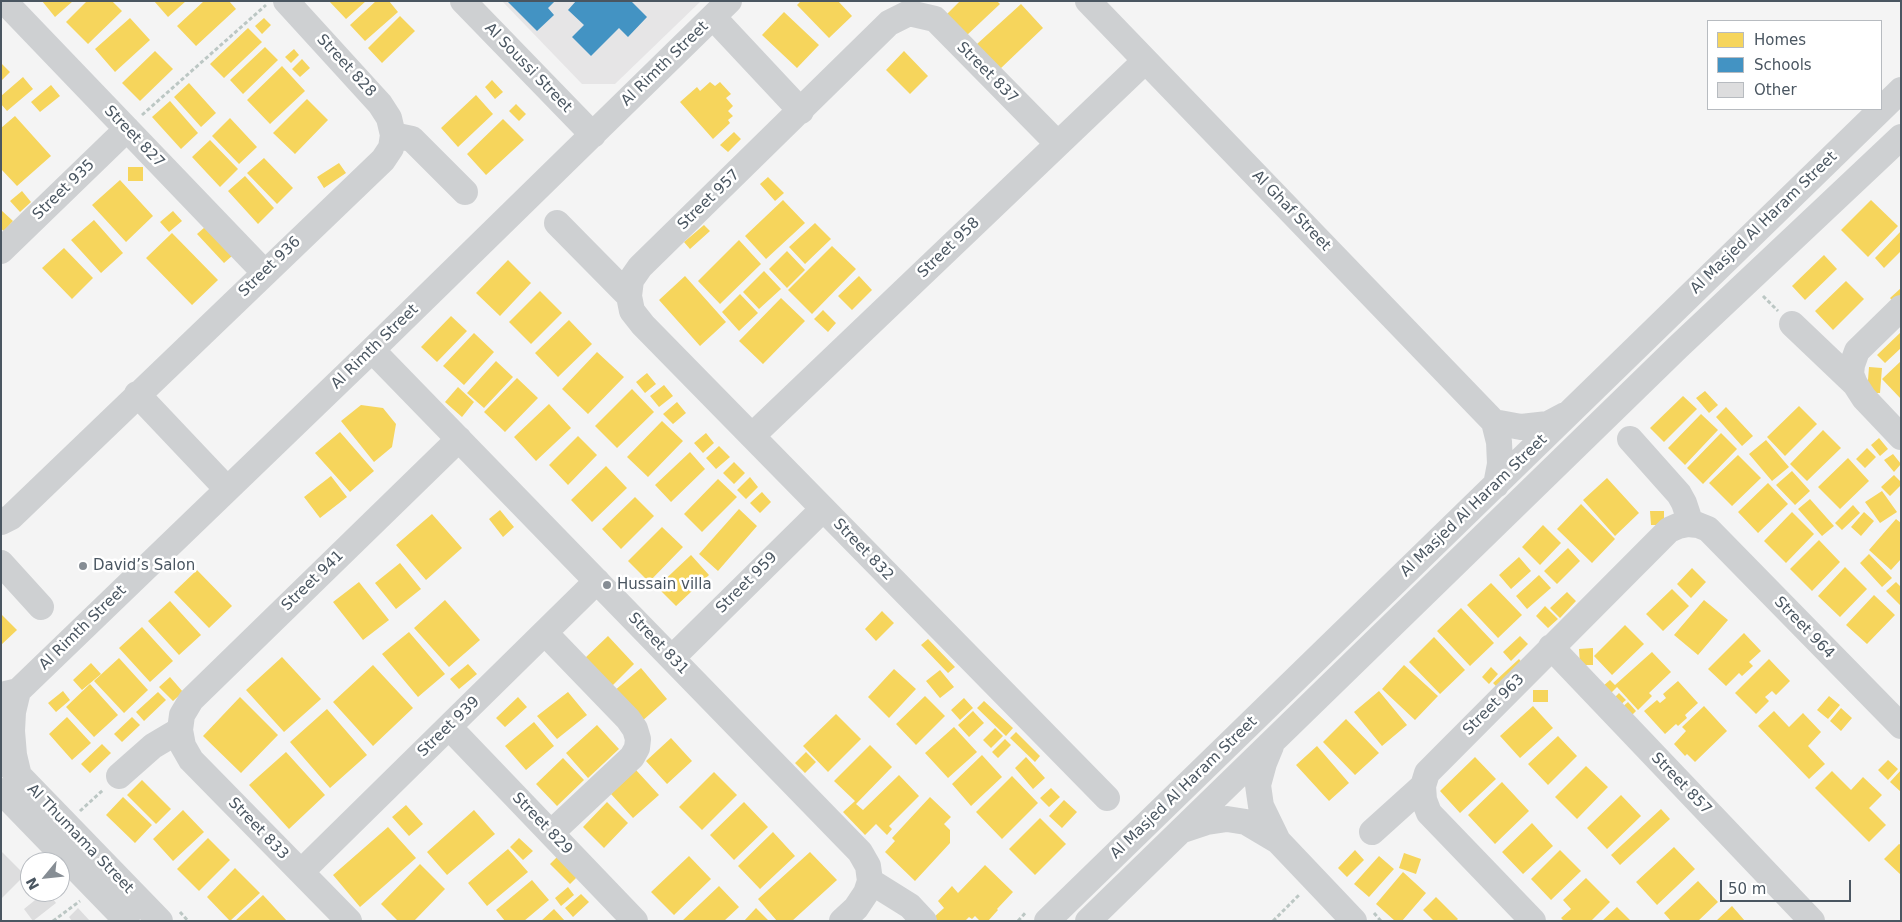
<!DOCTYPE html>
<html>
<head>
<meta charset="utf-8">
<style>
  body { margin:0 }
  #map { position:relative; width:1902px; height:922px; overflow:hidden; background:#f4f4f4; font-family:"DejaVu Sans",sans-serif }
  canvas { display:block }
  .frame { position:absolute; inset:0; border:2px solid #4a5661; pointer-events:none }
  .legend { position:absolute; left:1707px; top:20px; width:175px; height:90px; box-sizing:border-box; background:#fff; border:1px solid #b7bbc0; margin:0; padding:6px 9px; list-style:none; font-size:15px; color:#4a5661 }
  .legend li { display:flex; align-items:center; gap:10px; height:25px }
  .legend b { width:25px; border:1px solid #b7bbc0 }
  .north { position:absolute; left:20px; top:852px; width:50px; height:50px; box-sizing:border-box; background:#fff; border:1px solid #b7bbc0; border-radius:50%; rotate:242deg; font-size:14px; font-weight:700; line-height:20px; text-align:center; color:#4a5661 }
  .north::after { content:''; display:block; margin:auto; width:18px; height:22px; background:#868d94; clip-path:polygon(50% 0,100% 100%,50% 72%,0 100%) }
  .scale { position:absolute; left:1720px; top:880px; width:131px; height:22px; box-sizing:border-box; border:2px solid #4a5661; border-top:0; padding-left:6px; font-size:15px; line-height:18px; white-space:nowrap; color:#4a5661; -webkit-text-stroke:4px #fff; paint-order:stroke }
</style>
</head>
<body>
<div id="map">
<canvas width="1902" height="922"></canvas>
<div class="frame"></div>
<ul class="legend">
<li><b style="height:14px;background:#f6d55c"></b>Homes</li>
<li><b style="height:14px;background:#4393c3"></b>Schools</li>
<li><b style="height:14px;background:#ddddde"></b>Other</li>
</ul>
<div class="north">N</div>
<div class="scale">50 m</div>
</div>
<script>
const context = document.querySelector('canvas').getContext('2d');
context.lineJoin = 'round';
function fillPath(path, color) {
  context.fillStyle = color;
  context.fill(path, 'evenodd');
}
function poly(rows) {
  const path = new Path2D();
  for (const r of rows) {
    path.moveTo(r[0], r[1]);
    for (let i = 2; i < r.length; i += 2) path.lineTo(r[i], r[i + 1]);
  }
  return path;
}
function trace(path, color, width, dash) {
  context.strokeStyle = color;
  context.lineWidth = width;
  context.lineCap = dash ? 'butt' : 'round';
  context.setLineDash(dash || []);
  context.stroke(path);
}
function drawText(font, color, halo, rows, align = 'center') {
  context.font = font + ' "DejaVu Sans",sans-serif';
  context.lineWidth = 5;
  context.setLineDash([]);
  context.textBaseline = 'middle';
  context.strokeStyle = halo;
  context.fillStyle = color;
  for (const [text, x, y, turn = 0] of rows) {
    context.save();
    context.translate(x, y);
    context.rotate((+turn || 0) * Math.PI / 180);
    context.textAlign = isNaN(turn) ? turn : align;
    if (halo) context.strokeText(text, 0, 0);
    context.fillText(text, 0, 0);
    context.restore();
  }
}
const education = poly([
  [502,1,701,1,615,84,582,84]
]);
const homes = poly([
  [42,1,73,1,55,17],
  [87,1,112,1,122,11,88,44,66,22],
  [154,1,186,1,168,17],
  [204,1,229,1,236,9,196,46,177,26],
  [329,1,366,1,346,19],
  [376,1,389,1,398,12,365,41,350,25],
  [801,1,838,1,852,16,829,38,797,5],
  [960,1,997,1,1000,4,966,36,946,15],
  [1021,4,1043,28,1000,69,977,44],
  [784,12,819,45,797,68,762,35],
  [400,16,415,31,382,63,368,48],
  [130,18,150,40,115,72,95,49],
  [264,18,271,25,262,34,255,26],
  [248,28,262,42,224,78,210,64],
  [265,47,278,60,243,94,230,80],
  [294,49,299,55,291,63,285,57],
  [155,51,173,69,140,101,122,83],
  [904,51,928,76,910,94,886,70],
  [302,59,310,68,300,77,292,69],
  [1,63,10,72,1,81],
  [282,66,305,91,270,124,247,100],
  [23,77,33,89,7,111,1,104,1,96],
  [492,80,503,92,495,99,485,87],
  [710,82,715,86,720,82,731,94,726,98,733,106,728,111,733,116,728,120,730,123,713,139,680,102,697,87,700,91],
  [189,83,216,113,201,127,174,97],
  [51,85,60,96,40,112,31,102],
  [476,95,493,114,458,147,441,128],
  [307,99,328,120,295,154,273,133],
  [170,101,198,133,181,149,152,117],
  [516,104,526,114,519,121,509,111],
  [15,116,51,156,17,186,1,169,1,128],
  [230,118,257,147,239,164,212,136],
  [503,119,524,140,486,175,467,154],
  [734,132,741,139,728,152,720,145],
  [210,140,238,169,220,187,192,157],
  [264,158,293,188,277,204,247,173],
  [339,163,346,173,324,188,317,177],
  [128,167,143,167,143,181,128,181],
  [245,176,274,208,258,224,228,191],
  [768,177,784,193,775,201,760,184],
  [120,180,153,216,126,242,92,205],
  [22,191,31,202,20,212,10,201],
  [783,200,805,223,766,259,745,236],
  [1871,200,1898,226,1868,257,1841,230],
  [1,210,13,221,4,231,1,229],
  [173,211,182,221,169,232,160,222],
  [94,220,123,253,101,273,71,240],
  [815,223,831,239,805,264,789,247],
  [704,225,710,231,690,249,684,242],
  [205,227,232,256,224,263,197,234],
  [1901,231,1901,251,1884,268,1875,258],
  [172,233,218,280,192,305,146,258],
  [739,240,761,264,720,304,698,281],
  [832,246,856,269,812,314,788,290],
  [64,248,93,278,72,299,42,268],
  [787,251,805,270,787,288,769,269],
  [1824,255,1837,269,1805,300,1792,286],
  [508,260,531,283,500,316,476,293],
  [764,271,781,289,759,309,743,292],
  [685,276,726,322,700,346,659,300],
  [859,276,872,290,852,310,838,296],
  [1846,281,1864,299,1833,330,1815,311],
  [1901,288,1901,303,1897,306,1890,298],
  [540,291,562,313,531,344,509,322],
  [740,294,758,313,739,331,722,312],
  [781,298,805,321,763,364,739,341],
  [823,310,836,323,828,332,814,319],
  [451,316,467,331,437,362,421,347],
  [569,320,592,344,558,377,535,353],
  [1901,332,1901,348,1885,363,1877,355],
  [474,333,494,352,464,385,443,366],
  [597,352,624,377,588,414,562,389],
  [496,361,513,377,484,408,467,393],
  [1901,361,1901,399,1882,379],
  [1869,367,1882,368,1880,393,1867,393],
  [647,373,656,384,645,393,636,382],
  [517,378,538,398,505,432,484,412],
  [664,385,673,396,659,407,650,396],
  [458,387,474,402,462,417,445,402],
  [632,389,654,412,617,448,595,426],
  [1705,391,1718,405,1709,413,1696,398],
  [1683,396,1697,409,1664,442,1650,428],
  [677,402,686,413,673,424,663,414],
  [549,404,571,428,536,461,514,437],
  [361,405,383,408,396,424,392,447,374,462,341,421],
  [1799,406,1817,424,1785,456,1767,437],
  [1726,407,1753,436,1742,446,1716,417],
  [1701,414,1718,430,1685,465,1668,448],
  [662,421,683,441,648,477,627,457],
  [1823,430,1841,448,1807,481,1790,464],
  [340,432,374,471,350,492,315,453],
  [706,433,714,443,703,453,694,443],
  [1721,433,1737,449,1703,484,1687,468],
  [578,436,597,455,568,485,549,465],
  [1879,438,1888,449,1880,456,1871,445],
  [1766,440,1789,467,1772,481,1749,454],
  [719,446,730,457,716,469,706,458],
  [1867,448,1876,457,1865,468,1856,459],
  [690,452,705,469,671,502,655,485],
  [1893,454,1901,464,1894,472,1884,460],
  [1738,455,1761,478,1732,506,1709,483],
  [1848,458,1869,481,1840,509,1818,487],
  [734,462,745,473,734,484,723,473],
  [606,466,627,488,592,522,571,500],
  [1792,471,1810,491,1795,505,1776,485],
  [1894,475,1901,482,1901,485,1890,496,1881,487],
  [331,476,347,497,320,518,304,497],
  [750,477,758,487,746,499,737,490],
  [1607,478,1639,513,1615,536,1583,500],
  [718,479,737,497,702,532,684,514],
  [1768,483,1788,504,1758,533,1738,512],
  [1882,491,1897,512,1880,523,1865,502],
  [762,492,771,502,760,513,750,503],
  [635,497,654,516,621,549,602,529],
  [1810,499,1834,526,1822,536,1798,509],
  [1581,504,1615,539,1592,563,1557,529],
  [1853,505,1860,513,1842,530,1835,523],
  [739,509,757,526,718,571,699,554],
  [500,510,514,527,503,537,489,519],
  [1650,511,1664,511,1664,525,1651,525],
  [1792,512,1814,534,1786,563,1764,541],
  [1864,512,1874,521,1861,536,1851,527],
  [432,514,462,548,426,580,396,545],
  [1896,519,1901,523,1901,559,1891,570,1869,550],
  [1543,525,1561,543,1540,565,1522,547],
  [662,527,683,547,649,582,628,561],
  [1819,540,1840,562,1812,591,1790,569],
  [1568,548,1580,561,1557,584,1544,571],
  [1869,554,1892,578,1882,587,1860,563],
  [691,555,709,575,676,606,657,587],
  [1519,557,1531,571,1511,589,1499,575],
  [400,563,421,589,396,609,375,583],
  [1845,567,1867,589,1840,617,1818,596],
  [1692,568,1706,582,1691,598,1677,584],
  [197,570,232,606,209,628,174,592],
  [1539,575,1551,588,1527,609,1516,596],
  [359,582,389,620,363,640,333,602],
  [1896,582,1901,587,1901,606,1886,591],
  [1491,583,1522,615,1498,638,1467,605],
  [1672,589,1689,606,1663,631,1646,614],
  [1567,592,1576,601,1560,618,1550,608],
  [1874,595,1895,615,1867,644,1846,625],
  [445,600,480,640,449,667,414,628],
  [1704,600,1728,620,1698,655,1674,635],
  [170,601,201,635,179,655,148,621],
  [1545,606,1558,619,1548,628,1536,616],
  [1461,608,1494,643,1470,666,1437,631],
  [882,611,894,623,876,641,865,629],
  [1,614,17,630,1,645],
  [1625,625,1644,644,1612,675,1594,656],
  [142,627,173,661,150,682,119,648],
  [409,632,445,674,418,697,382,654],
  [1744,633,1761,651,1749,662,1753,666,1742,676,1739,673,1726,686,1708,669],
  [608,636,634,664,611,687,584,659],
  [1520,636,1528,644,1511,661,1503,652],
  [1434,637,1465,670,1440,694,1409,662],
  [928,639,955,667,948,673,921,645],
  [1593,648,1593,665,1580,665,1579,649],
  [1652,652,1671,672,1649,693,1652,696,1638,710,1617,687,1609,695,1602,687,1610,680,1615,685],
  [282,657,321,699,284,732,246,690],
  [119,658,148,690,124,713,94,681],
  [1519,659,1525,666,1500,690,1493,683],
  [1769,659,1790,681,1776,695,1772,691,1765,697,1769,701,1756,714,1735,693],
  [91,663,101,674,82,690,73,680],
  [468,664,477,674,459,689,450,679],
  [373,665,413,708,373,746,333,702],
  [1404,665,1438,696,1415,720,1382,689],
  [1491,667,1498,674,1489,684,1482,677],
  [641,668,667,699,641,722,614,691],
  [894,669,916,689,889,718,868,697],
  [940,670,954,687,940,698,926,681],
  [170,677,183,692,173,701,159,687],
  [1678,681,1698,703,1685,715,1687,718,1678,726,1676,724,1665,734,1644,711,1657,700,1660,703,1666,698,1663,694],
  [90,684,118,715,94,737,66,707],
  [1533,690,1548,690,1548,702,1533,702],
  [63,691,70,700,56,712,48,703],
  [1379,691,1407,725,1382,746,1354,712],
  [158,692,166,700,144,721,136,712],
  [568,692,587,715,557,739,537,716],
  [1619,693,1626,700,1619,706,1613,699],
  [925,696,945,716,916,745,896,724],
  [1829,696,1840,705,1828,719,1817,710],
  [240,697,278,735,241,773,203,736],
  [518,697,527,707,505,727,496,718],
  [964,698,973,708,960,720,951,710],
  [984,701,1013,728,1006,736,977,708],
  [1628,702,1636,711,1629,718,1620,709],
  [1533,706,1553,728,1520,758,1500,736],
  [1704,706,1727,731,1695,762,1687,754,1685,756,1674,744,1686,731,1682,727],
  [1841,708,1852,718,1841,731,1830,721],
  [327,709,367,755,330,788,290,742],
  [973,711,984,723,969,737,958,725],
  [1774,711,1789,727,1803,713,1821,732,1808,746,1825,764,1809,779,1758,726],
  [836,714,861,739,828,772,803,746],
  [67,717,91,743,72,760,49,734],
  [132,717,140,725,122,742,114,734],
  [1346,719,1379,753,1355,775,1323,742],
  [534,722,554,746,526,770,505,746],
  [597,725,619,749,588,778,566,753],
  [954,727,977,752,948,778,925,753],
  [995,728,1003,736,991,748,983,740],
  [1016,732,1040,756,1035,762,1010,738],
  [1558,736,1577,756,1548,785,1528,764],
  [671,738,692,761,667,784,646,761],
  [1005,739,1011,745,998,758,992,752],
  [102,744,111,753,90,773,81,764],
  [870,745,892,767,856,804,863,810,899,775,919,796,889,826,892,829,887,835,876,824,865,835,843,812,855,801,834,781],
  [1317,746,1349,783,1329,801,1296,765],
  [286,752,325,795,289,829,249,785],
  [806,752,816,762,805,773,795,763],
  [982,755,1002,777,971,806,952,784],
  [1026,757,1045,778,1033,789,1015,768],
  [1475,757,1496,779,1460,813,1440,791],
  [563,758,584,780,557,806,536,784],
  [1888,760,1898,769,1888,780,1878,770],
  [1586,766,1608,787,1577,819,1555,797],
  [636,770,659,795,633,818,611,794],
  [1901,770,1901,792,1890,782],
  [1832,771,1851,790,1863,777,1882,795,1869,808,1886,825,1869,842,1815,788],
  [714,772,737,795,702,830,679,807],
  [1012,776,1038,803,1002,839,976,812],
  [142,780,171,809,156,824,127,795],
  [1502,782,1529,811,1495,844,1468,815],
  [1051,788,1060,797,1049,807,1040,798],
  [1621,795,1641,816,1607,849,1587,828],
  [123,797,152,825,135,843,106,815],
  [930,797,951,817,944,824,950,830,950,843,915,881,885,852,895,841,892,838],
  [1064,800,1077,812,1062,828,1049,816],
  [607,802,628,823,604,848,583,827],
  [744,802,768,827,734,860,710,835],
  [406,805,423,824,409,836,392,817],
  [1661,809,1670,819,1620,865,1611,855],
  [183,810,204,832,173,861,153,839],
  [474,810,495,834,447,875,427,852],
  [1040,818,1066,844,1035,875,1009,849],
  [1532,823,1553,846,1523,874,1502,852],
  [388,827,416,858,360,907,333,875],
  [773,832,795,856,760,889,738,866],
  [208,838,230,860,199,891,177,869],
  [519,838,533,851,523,860,510,847],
  [1899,844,1901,845,1901,875,1884,859],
  [1674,847,1695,869,1657,905,1636,882],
  [508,849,528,872,487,906,468,883],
  [1355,850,1364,860,1347,877,1338,868],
  [1560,850,1581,871,1551,900,1531,879],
  [810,852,837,880,792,921,777,921,758,899],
  [1404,853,1421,859,1416,874,1399,868],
  [689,856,711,879,674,915,651,892],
  [1379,856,1394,869,1369,897,1354,884],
  [557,857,577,877,570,884,550,864],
  [420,864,445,889,414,921,398,921,381,904],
  [985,865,1013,892,997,909,998,910,988,921,980,921,975,916,972,919,969,917,965,921,936,921,933,918,944,908,938,901,952,886,958,893],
  [235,868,260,893,230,921,207,897],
  [1403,872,1426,893,1402,921,1395,921,1376,904],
  [1586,878,1610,902,1591,921,1564,921,1561,918,1571,909,1563,900],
  [532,880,549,900,524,921,505,921,496,910],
  [1698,881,1718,902,1698,921,1671,921,1664,913],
  [719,886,739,907,724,921,682,921],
  [568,887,574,895,561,906,555,898],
  [581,894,589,902,573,917,565,908],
  [263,895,287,921,235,921],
  [1436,897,1458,919,1456,921,1434,921,1423,910],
  [1732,906,1745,921,1716,921],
  [1617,907,1631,921,1602,921],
  [756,908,769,921,744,921],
  [554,909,565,921,541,921]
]);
const schools = poly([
  [507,1,555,1,548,8,554,15,537,31],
  [576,1,631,1,647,17,628,37,619,28,591,56,572,37,584,25,568,10]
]);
const building = poly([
  [1,851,25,875,1,899],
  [45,892,48,892,56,903,33,921,24,909],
  [78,908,90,921,72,921,69,917]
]);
const path = poly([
  [142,115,266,5],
  [1763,296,1778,311],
  [80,811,103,790],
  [180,912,188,921],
  [1374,913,1381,921],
  [53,921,80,901],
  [1018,921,1026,912],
  [1273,921,1300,894]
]);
const minor = poly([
  [4,1,265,273],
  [463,1,593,135],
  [1088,1,1494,422,1499,442,1500,464,1496,485],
  [713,17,801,111],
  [393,135,412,139,465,192],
  [1058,144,935,19,909,13,889,23,640,267,631,280,629,296,632,311,643,325,1107,798],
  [557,223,629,296],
  [1,251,127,129],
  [1901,308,1857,351,1852,365,1851,374,1855,384,1864,398,1901,437],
  [1792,324,1855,384],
  [372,350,860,852,868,866,870,881,866,893,856,908,842,921],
  [137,394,227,489],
  [1494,422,1521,427,1548,424,1565,415],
  [752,436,1145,61],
  [1630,439,1679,494,1684,503,1688,515,1688,524],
  [1,522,11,517,383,160,391,148,393,135,389,118,380,104,286,1],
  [1,563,41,607],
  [545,633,628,719,635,729,638,739,637,748,632,757,551,833],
  [1551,647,1812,921],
  [672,658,823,509],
  [18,691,13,712,12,731,14,755,19,776],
  [1,695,18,691,372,350,729,1],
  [449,727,635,921],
  [1271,746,1264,763,1258,785,1261,806,1278,841],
  [1,757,160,921],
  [119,776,153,746,180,730],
  [1,791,127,921],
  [1183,830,1207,822,1227,819,1246,822,1278,841,1354,921],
  [1372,832,1423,786],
  [301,872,597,581],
  [870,881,910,906,924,921],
  [349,921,191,760,183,746,180,730,182,715,191,700,459,439],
  [1047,921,1901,90],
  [1088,921,1678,347,1901,137],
  [1533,921,1429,813,1424,800,1423,786,1427,773,1669,530,1678,526,1688,524,1698,525,1708,529,1901,726]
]);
const markers = [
  [83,566,5,"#868d94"],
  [607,585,5,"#868d94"]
];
const streetNames = [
  ["Al Rimth Street",665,64,-44],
  ["Street 828",346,66,47],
  ["Al Soussi Street",528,68,46],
  ["Street 837",987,73,45],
  ["Street 827",134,137,46],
  ["Street 935",64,190,-44],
  ["Street 957",709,200,-44],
  ["Al Ghaf Street",1291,211,46],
  ["Al Masjed Al Haram Street",1764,223,-44],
  ["Street 958",949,248,-44],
  ["Street 936",270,267,-44],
  ["Al Rimth Street",375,347,-44],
  ["Al Masjed Al Haram Street",1474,506,-44],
  ["Street 832",863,550,46],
  ["Street 941",313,581,-44],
  ["Street 959",747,583,-45],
  ["Al Rimth Street",83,628,-44],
  ["Street 964",1804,628,46],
  ["Street 831",658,644,46],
  ["Street 963",1494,705,-45],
  ["Street 939",449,727,-44],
  ["Street 857",1681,784,46],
  ["Al Masjed Al Haram Street",1184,788,-44],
  ["Street 829",542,824,46],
  ["Street 833",258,829,46],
  ["Al Thumama Street",80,839,46]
];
const poiNames = [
  ["David’s Salon",93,566],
  ["Hussain villa",617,585]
];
fillPath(education, '#e6e5e6');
fillPath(homes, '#f6d55c');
fillPath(schools, '#4393c3');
fillPath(building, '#ddddde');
trace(path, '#bcc7c4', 3, [4, 2.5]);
trace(minor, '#ced0d2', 26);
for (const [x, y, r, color] of markers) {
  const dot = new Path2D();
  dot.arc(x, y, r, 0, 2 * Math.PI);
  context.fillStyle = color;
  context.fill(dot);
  trace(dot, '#fff', 2);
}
drawText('15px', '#4a5661', '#fff', streetNames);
drawText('15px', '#4a5661', '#fff', poiNames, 'left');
</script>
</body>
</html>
